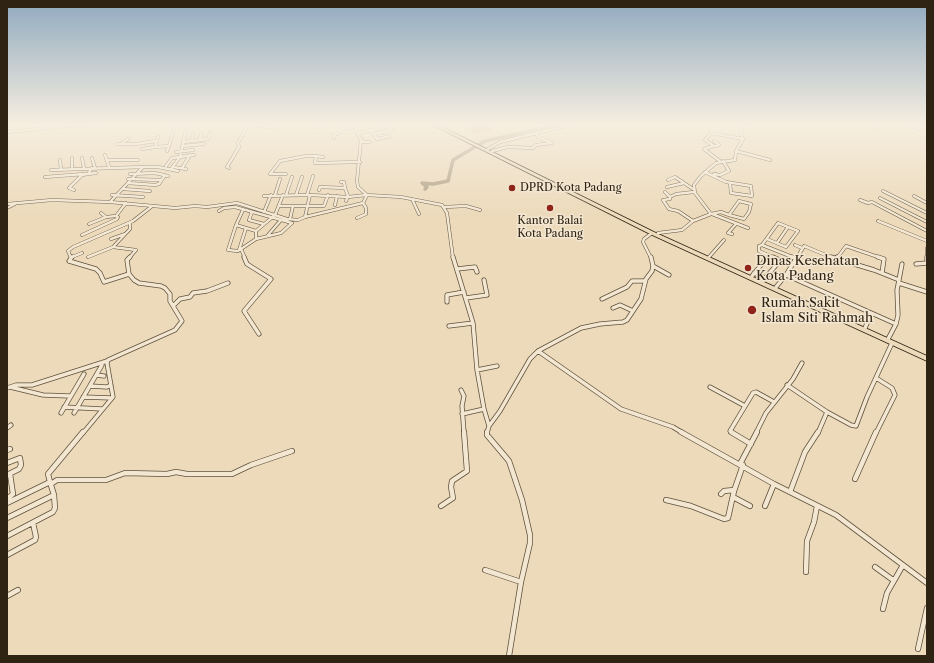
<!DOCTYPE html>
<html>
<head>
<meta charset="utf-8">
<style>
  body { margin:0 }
  #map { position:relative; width:934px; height:663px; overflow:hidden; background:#ecdaba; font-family:"Libre Caslon Text",serif }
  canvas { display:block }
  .frame { position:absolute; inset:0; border:8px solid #2f2313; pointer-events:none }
</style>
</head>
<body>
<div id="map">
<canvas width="934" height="663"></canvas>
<div class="frame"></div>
</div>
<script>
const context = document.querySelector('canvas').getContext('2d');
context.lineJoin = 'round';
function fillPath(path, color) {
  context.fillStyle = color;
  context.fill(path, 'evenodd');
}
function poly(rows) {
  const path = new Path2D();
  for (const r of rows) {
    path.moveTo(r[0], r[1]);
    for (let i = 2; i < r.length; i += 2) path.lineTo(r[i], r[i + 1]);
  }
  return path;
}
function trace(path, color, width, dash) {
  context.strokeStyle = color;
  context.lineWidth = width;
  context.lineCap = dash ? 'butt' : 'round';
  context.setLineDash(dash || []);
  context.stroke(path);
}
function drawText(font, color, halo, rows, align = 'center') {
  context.font = font + ' "Libre Caslon Text",serif';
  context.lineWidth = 3;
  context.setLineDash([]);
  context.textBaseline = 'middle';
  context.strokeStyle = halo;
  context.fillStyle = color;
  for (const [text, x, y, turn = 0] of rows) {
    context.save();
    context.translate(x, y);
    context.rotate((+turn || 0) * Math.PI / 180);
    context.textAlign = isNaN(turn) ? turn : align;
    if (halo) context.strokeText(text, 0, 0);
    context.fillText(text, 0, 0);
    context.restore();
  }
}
const green = poly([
  [467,125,492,125,495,130,473,134]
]);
const river = poly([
  [425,189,427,187,422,183,433,184,448,181,453,160,485,141,557,125]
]);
const minorFar2 = poly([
  [250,125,278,128],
  [353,125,361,140,357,181,358,187,367,195,401,197,442,205,447,213,453,258],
  [909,125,919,129],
  [315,127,323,125],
  [874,127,876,125],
  [371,130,377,139,390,136],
  [7,132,68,126,99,125],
  [358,133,390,126],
  [374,134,393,130],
  [158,137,155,147,169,146,175,125],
  [334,138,333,135,340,133,339,130,354,127],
  [200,140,201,134],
  [362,140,363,142,369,142],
  [192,141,193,134],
  [714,141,719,145,714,146],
  [183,142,208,139,210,133],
  [118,144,136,144,156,141],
  [121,144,128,139],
  [182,146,204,144],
  [142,149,155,147],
  [488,149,500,142,570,125],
  [704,149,714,146,705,140,711,133,743,139],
  [704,149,721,162],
  [167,151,169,146],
  [492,151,508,147,533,148,536,145,552,143,538,137,536,133],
  [736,151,770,160],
  [176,152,193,150],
  [105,155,109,167],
  [316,156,323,157],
  [72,158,72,169],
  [82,158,84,168],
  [92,158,95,168],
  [60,160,61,170],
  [108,160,138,160],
  [166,166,172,158,194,155],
  [143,167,158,167,178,171],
  [173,167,186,169],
  [92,168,88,174,96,173],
  [182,168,190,155],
  [229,168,227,167,239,147,238,143,248,125],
  [171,169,180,157,187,125],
  [51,170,143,167,110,202],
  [705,172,726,182,751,186,752,196,731,193,730,183],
  [130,174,155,173,168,176],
  [286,174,270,174,280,161,306,156,316,156,315,163,360,162],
  [714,174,720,175,729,171,723,161],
  [45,177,84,174],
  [128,179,161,180],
  [668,180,675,177,693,189],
  [341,182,344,182,345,188],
  [128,183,155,185,159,184,165,175],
  [667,187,684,183],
  [123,189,150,191],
  [74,190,69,188,82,175,88,174],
  [319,190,320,187,345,188,348,196,346,201],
  [883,191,927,213],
  [665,192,670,197],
  [112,195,143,197],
  [275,195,280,179],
  [286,195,292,177],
  [296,195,302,177],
  [307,195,313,176],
  [310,195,348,197,366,195],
  [914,196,927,203],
  [880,198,927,222],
  [412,199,419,214],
  [860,200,868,203,872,202,927,231],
  [739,201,751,204,749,212,744,219,729,215,739,201],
  [7,204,52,200,110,202,175,208,195,206,207,207,237,203,287,219,298,220,305,217,310,195,264,196],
  [335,205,337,196],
  [279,206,324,206,328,195],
  [444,207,466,206,480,210],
  [7,208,15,204],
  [219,211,224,208,235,207,292,223,281,233,256,239,238,251,228,250,236,225,243,210],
  [252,212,249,220,264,224],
  [264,212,271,195],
  [101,213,106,217,116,216],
  [711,214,721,212,729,215],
  [712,214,748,228],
  [305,217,363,203,367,195],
  [357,218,366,214,366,208,363,203],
  [290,219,293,206],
  [693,221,678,211,669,209,663,200,670,199,670,197,676,194,694,192],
  [878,221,927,241],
  [89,224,106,217],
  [236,225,256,231],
  [658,233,682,230,693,221,711,214,695,193,694,185,701,176,716,163,735,160,736,151,743,139,740,131,743,125],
  [732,234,728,233,736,224],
  [82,235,117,219,118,217,116,216,126,203],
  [268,235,281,220],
  [111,239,125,234],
  [256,239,256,231,275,215,283,195],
  [767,239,786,247,798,231,778,223,762,245,795,258],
  [777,243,788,227],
  [762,245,759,246,759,251,775,258],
  [795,245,802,248],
  [927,248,927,258],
  [241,249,245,258],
  [239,250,246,228],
  [72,257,82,253],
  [88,257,113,247],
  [709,257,724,240],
  [71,258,68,251,73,247,133,221,151,207],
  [129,258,136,250,113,247,130,229,130,223],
  [651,258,643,242,644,239,652,233],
  [797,258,804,246,833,258],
  [837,258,846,246,881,258]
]);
const minorFar1 = poly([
  [72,257,69,261,96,269,100,273,104,282,129,274],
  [130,257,127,260,129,274,134,280,139,283,161,286,165,288,170,294,170,301,173,306],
  [244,257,247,264,271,279,244,311,259,334],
  [453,257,473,323,477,370,484,409,489,426,487,433],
  [773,257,791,265],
  [792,257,795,258],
  [797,257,786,275,896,324],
  [831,257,874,270,899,280,897,290,898,315,896,324],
  [878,257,884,259,882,273],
  [927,257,927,261],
  [836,259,837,257],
  [916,264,927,263],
  [653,266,669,275],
  [457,269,475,267,477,272],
  [754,273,765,278],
  [752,276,766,259,776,262,777,264,763,281],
  [899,280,902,264],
  [899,283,927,292],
  [776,287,786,275],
  [466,298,487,295,484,280],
  [602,299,627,287,632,281,645,281],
  [447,302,447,295,464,292],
  [613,308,620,305,633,311],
  [449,326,473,323],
  [865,328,868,321],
  [888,339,896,324],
  [538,351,621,409,673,427,683,433],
  [477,370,497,366],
  [96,375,104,376],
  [787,385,827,412],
  [90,386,107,387,111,385],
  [10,387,43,395,70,396],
  [710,387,745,406],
  [7,388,16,385,32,385,107,361],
  [461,390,464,396,462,406,464,433],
  [83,397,112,398],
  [64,407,102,409],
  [61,413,84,374],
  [74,413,102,365],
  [462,414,484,409],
  [489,426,500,411,530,359,538,351,581,328,600,324,623,322,627,320,641,299,646,279,652,271,653,266,651,257],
  [7,428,11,425],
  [83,433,113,397,107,363,108,360,175,330,182,321,173,306,180,299,190,297,193,293,207,291,228,283],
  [733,433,730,431,753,393,756,392,774,402],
  [756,433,766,413,793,379,802,363],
  [818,433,827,412,851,425,856,426,867,397,892,343],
  [876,433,895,395,892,388,876,378]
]);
const minor = poly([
  [487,432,487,435,509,461,522,500,530,535,530,543,521,582,509,656],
  [681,432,774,484,836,515,927,583],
  [731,432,751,444],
  [7,450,10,449],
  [7,463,20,458,21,465,19,469,7,475],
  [740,464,757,432],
  [855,479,876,432],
  [50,482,48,474,83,432],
  [51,484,57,480,106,480,125,473,167,474,176,472,187,474,232,474,251,465,292,451],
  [790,492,805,452,818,432],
  [721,494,724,491,734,490],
  [733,497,750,506],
  [7,499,13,494,10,474],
  [666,500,691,506,724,519,728,518,734,491,743,465],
  [7,503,50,482,54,495],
  [441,506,453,498,451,487,452,481,467,471,464,432],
  [765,506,774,484],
  [7,518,54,495,55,508,53,512,7,536],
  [7,555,35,540,36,537,33,523],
  [875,567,893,580],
  [485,570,521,582],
  [806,572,807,541,814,522,817,506],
  [7,596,18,590],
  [883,609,887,593,903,565],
  [918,649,927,608]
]);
const highway = poly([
  [433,125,438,125,654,232,927,356,927,361,650,234,433,125]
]);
const markers = [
  [512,188,4,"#8f2418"],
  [550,208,4,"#8f2418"],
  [748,268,4,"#8f2418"],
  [752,310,5,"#8f2418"]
];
const farPoinames = [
  ["DPRD Kota Padang",520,188],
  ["Kantor Balai",550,221,"center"],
  ["Kota Padang",550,234,"center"]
];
const poiNames = [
  ["Dinas Kesehatan",756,261],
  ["Kota Padang",756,276],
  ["Rumah Sakit",761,303],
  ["Islam Siti Rahmah",761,318]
];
fillPath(green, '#ccbb9e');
trace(river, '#ac9c81', 3.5);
trace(minorFar2, '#5e513d', 3.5);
trace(minorFar1, '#5e513d', 5);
trace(minor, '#5e513d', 6);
trace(highway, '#2f2313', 1.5);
trace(minorFar2, '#f3e7d2', 2.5);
trace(minorFar1, '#f3e7d2', 3.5);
trace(minor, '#f3e7d2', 4.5);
fillPath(highway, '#ecdaba');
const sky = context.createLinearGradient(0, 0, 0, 218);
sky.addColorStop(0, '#90aabf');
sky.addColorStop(0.57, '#f6eee0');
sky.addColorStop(1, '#f6eee000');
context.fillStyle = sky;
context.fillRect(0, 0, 934, 218);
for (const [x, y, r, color] of markers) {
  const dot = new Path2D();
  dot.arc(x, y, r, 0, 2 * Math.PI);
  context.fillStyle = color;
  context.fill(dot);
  trace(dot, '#f3e7d2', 1.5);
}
drawText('11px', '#2f2313', '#f3e7d2', farPoinames, 'left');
drawText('13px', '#2f2313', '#f3e7d2', poiNames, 'left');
</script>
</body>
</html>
